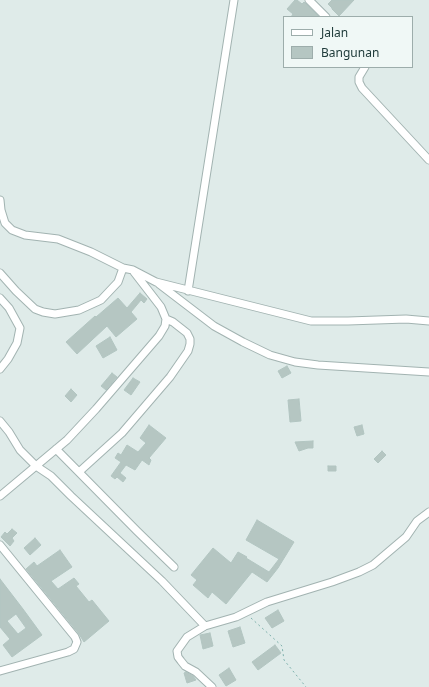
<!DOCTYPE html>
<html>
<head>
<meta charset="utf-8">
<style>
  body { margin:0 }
  #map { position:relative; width:429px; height:687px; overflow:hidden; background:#dfebe9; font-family:"Noto Sans",sans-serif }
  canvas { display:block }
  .legend { position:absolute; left:283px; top:16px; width:130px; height:52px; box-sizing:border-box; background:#f0f8f6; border:1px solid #9dadab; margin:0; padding:5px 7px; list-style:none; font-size:12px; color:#203c3b }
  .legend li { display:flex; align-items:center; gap:8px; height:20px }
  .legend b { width:20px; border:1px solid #9dadab }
</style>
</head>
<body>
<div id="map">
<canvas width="429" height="687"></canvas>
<ul class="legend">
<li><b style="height:5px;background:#fff"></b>Jalan</li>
<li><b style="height:11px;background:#b5c6c2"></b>Bangunan</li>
</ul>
</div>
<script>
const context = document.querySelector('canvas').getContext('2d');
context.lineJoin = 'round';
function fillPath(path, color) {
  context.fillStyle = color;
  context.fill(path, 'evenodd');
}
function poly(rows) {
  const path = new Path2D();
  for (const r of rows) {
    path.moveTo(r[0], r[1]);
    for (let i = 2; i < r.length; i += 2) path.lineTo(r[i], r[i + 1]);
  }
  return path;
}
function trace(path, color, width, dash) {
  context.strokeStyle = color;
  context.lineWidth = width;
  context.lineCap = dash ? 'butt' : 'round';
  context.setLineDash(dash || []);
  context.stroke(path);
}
const building = poly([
  [295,0,297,0,302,4,304,2,319,17,291,17,293,14,287,9,295,0],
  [332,0,354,0,339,16,332,9,332,8,328,4,332,0],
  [140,293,147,299,144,303,141,300,131,312,137,319,116,337,107,326,77,354,66,342,95,316,96,317,118,298,127,308,140,293],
  [110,337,117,350,103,358,96,346,110,337],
  [287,366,291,373,282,378,278,371,287,366],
  [112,373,117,377,106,390,101,386,112,373],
  [133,378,140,382,131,395,124,390,133,378],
  [71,389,77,395,71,402,65,396,71,389],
  [299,399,301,421,290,422,288,400,299,399],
  [149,425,166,438,149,458,151,460,149,465,142,460,135,470,126,465,120,473,126,478,123,482,117,477,115,479,111,476,121,462,115,458,118,453,121,455,127,445,138,452,146,443,140,438,149,425],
  [362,425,364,434,357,436,354,427,362,425],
  [313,441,313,448,308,448,299,451,295,442,313,441],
  [382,451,386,455,378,463,374,459,382,451],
  [328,466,336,466,336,471,328,471,328,466],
  [257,520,294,542,278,568,267,582,252,572,226,604,212,592,208,598,193,585,197,580,191,575,213,548,231,563,238,552,247,557,246,558,269,572,279,559,246,540,257,520],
  [12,529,17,533,12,538,14,541,10,546,1,537,5,532,7,534,12,529],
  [35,538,41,545,30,555,24,548,35,538],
  [60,550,72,567,51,581,58,589,74,578,79,584,76,586,89,602,92,600,109,621,84,642,79,634,26,569,34,562,37,566,60,550],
  [0,579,23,609,42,635,12,657,3,645,10,639,0,627,0,579],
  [16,614,26,628,18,634,7,621,16,614],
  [278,610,284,621,272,628,265,618,278,610],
  [240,627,245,643,233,647,228,631,240,627],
  [210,633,213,646,203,649,200,635,210,633],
  [275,645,281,653,258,670,252,662,275,645],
  [229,668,236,680,226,686,219,675,229,668],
  [186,672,193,676,196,680,187,683,184,673,186,672]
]);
const path = poly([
  [251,618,282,646,284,660,306,687]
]);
const minor = poly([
  [309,0,326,17],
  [365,67,359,77,359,82,362,88,429,160],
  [0,200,1,210,5,223,12,230,25,235,58,239,91,252,123,268,133,270,156,282,311,321,348,321,406,319,429,321],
  [0,273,16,291,35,309,43,312,55,314,79,310,101,300,118,282,123,268],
  [159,284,214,326,243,342,270,355,295,362,318,365,429,372],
  [188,291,234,0],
  [0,298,9,308,20,328,17,343,8,359,0,369],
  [0,421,9,432,20,450,36,466,51,476,71,496,162,581,205,626,236,617,267,602,332,582,359,572,373,565,393,548,406,537,417,521,429,512],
  [56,449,137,531,174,567],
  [79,472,122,433,170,377,188,351,190,344,190,339,187,333,173,322,166,319],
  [0,496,67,440,96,409,159,336,165,326,166,319,161,307,134,272],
  [0,545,75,637,77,642,74,649,68,652,0,671],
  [205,626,187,637,177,651,178,657,181,661,185,666,196,672,212,687]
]);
fillPath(building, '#b5c6c2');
trace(building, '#b2c5c1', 1);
trace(minor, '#a2b3b1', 9);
trace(path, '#7eb0ac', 1, [2, 3]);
trace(minor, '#fff', 7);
</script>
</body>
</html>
